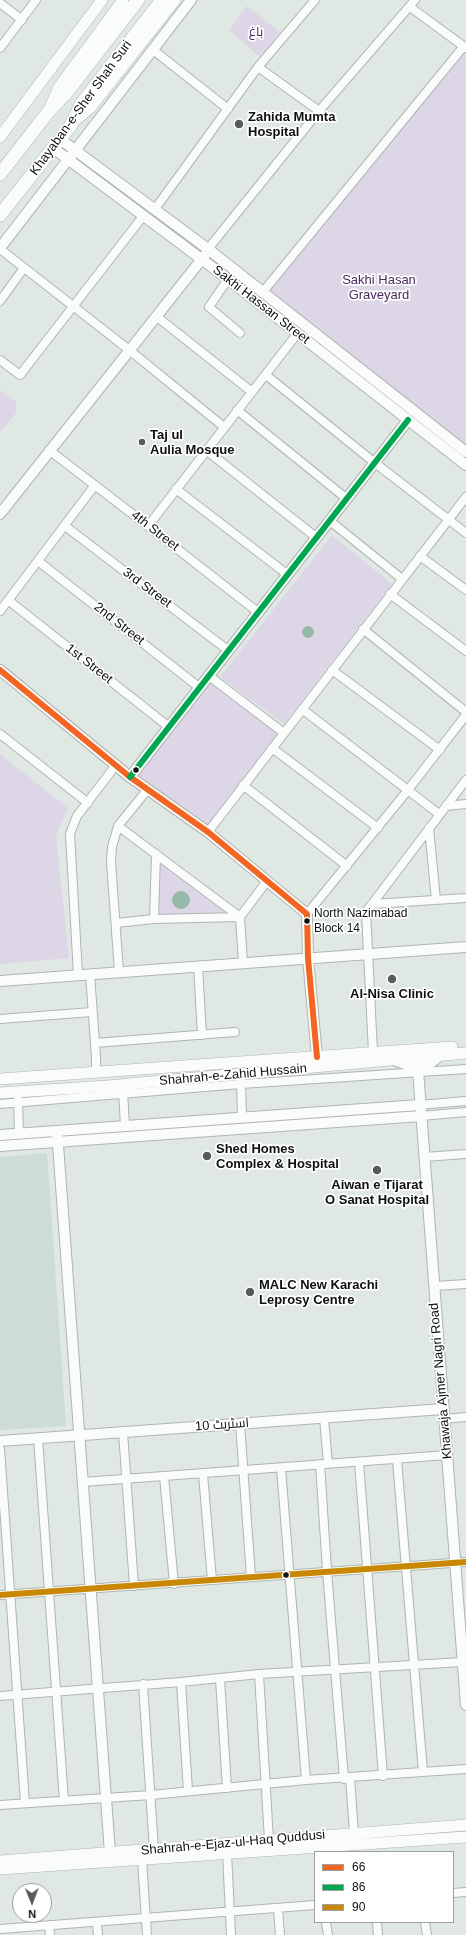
<!DOCTYPE html>
<html>
<head>
<meta charset="utf-8">
<style>
  body { margin:0 }
  #map { position:relative; width:466px; height:1935px; overflow:hidden; background:#e0e8e4; font-family:Arial,sans-serif }
  canvas { display:block }
  .legend { position:absolute; left:314px; top:1851px; width:140px; height:72px; box-sizing:border-box; background:#fff; border:1px solid #9e9f9f; margin:0; padding:5px 7px; list-style:none; font-size:12px; color:#0c100e }
  .legend li { display:flex; align-items:center; gap:8px; height:20px }
  .legend b { width:20px; border:1px solid #9e9f9f }
  .north { position:absolute; left:12px; top:1883px; width:40px; height:40px; box-sizing:border-box; background:#fff; border:1px solid #9e9f9f; border-radius:50%; rotate:179deg; font-size:11px; font-weight:700; line-height:16px; text-align:center; color:#0c100e }
  .north::after { content:''; display:block; margin:auto; width:14px; height:18px; background:#565c59; clip-path:polygon(50% 0,100% 100%,50% 72%,0 100%) }
</style>
</head>
<body>
<div id="map">
<canvas width="466" height="1935"></canvas>
<ul class="legend">
<li><b style="height:5px;background:#f26522"></b>66</li>
<li><b style="height:5px;background:#00a651"></b>86</li>
<li><b style="height:5px;background:#c88803"></b>90</li>
</ul>
<div class="north">N</div>
</div>
<script>
const context = document.querySelector('canvas').getContext('2d');
context.lineJoin = 'round';
function fillPath(path, color) {
  context.fillStyle = color;
  context.fill(path, 'evenodd');
}
function poly(rows) {
  const path = new Path2D();
  for (const r of rows) {
    if (r.length === 3) {
      path.moveTo(r[0] + r[2], r[1]);
      path.arc(r[0], r[1], r[2], 0, 2 * Math.PI);
      continue;
    }
    path.moveTo(r[0], r[1]);
    for (let i = 2; i < r.length; i += 2) path.lineTo(r[i], r[i + 1]);
  }
  return path;
}
function trace(path, color, width, dash) {
  context.strokeStyle = color;
  context.lineWidth = width;
  context.lineCap = dash ? 'butt' : 'round';
  context.setLineDash(dash || []);
  context.stroke(path);
}
function drawText(font, color, halo, rows, align = 'center') {
  context.font = font + ' Arial,Cairo,sans-serif';
  context.lineWidth = 3.5;
  context.setLineDash([]);
  context.textBaseline = 'middle';
  context.strokeStyle = halo;
  context.fillStyle = color;
  for (const [text, x, y, turn = 0] of rows) {
    context.save();
    context.translate(x, y);
    context.rotate((+turn || 0) * Math.PI / 180);
    context.textAlign = isNaN(turn) ? turn : align;
    if (halo) context.strokeText(text, 0, 0);
    context.fillText(text, 0, 0);
    context.restore();
  }
}
const built = poly([
  [47,1153,66,1426,0,1430,0,1157]
]);
const green = poly([
  [247,6,280,32,260,57,229,30],
  [464,46,466,48,466,465,256,302],
  [0,390,16,402,16,413,0,432],
  [332,535,392,584,284,724,220,677],
  [209,676,284,733,208,832,130,777],
  [0,754,68,808,56,836,69,958,0,964],
  [156,854,240,917,154,919]
]);
const water = poly([
  [308,632,6],
  [181,900,9]
]);
const minor = poly([
  [0,3,22,20],
  [410,7,466,48],
  [0,48,36,0],
  [152,49,228,109],
  [258,67,319,111],
  [155,209,258,67,315,0],
  [0,249,128,349,224,427],
  [208,249,319,111,415,0],
  [228,279,209,307,240,333],
  [262,293,464,46],
  [0,301,24,268],
  [156,316,252,392],
  [0,360,20,375,144,215],
  [266,375,375,463,466,533],
  [237,410,347,499],
  [49,450,148,526,259,613],
  [206,450,317,538],
  [176,489,288,575],
  [330,521,402,579],
  [65,526,229,651],
  [148,526,297,334],
  [420,556,466,590],
  [38,561,200,688],
  [390,594,466,651],
  [8,600,169,727],
  [0,611,95,485],
  [363,629,466,712],
  [332,670,440,750],
  [209,676,284,733],
  [302,709,439,814],
  [0,734,88,803],
  [272,748,378,828],
  [243,785,347,866],
  [446,806,466,804],
  [118,826,240,917,243,963],
  [429,828,436,900],
  [208,832,466,497],
  [372,904,466,898],
  [307,914,408,790,466,715],
  [154,919,156,854],
  [116,923,154,919,240,917,267,881],
  [198,966,202,1035],
  [119,972,111,862,112,847,118,826,148,789],
  [90,974,96,1057,96,1072],
  [78,975,70,834,77,816,116,765],
  [0,1019,92,1012],
  [95,1043,235,1032],
  [373,1052,366,912,466,780],
  [241,1080,242,1117],
  [123,1091,125,1126],
  [18,1098,19,1133],
  [0,1104,241,1084,466,1069],
  [419,1105,466,1101],
  [421,1116,466,1112],
  [424,1157,466,1154],
  [434,1286,466,1284],
  [324,1418,328,1464],
  [444,1419,466,1417],
  [240,1424,251,1577],
  [123,1432,134,1586],
  [38,1438,64,1801],
  [0,1449,25,1803],
  [397,1460,423,1772],
  [359,1462,383,1776],
  [320,1464,327,1571,344,1779],
  [281,1468,306,1780],
  [203,1474,212,1580],
  [164,1476,174,1584],
  [83,1482,447,1455],
  [0,1595,466,1562],
  [259,1674,269,1840],
  [220,1679,227,1788],
  [181,1682,188,1791],
  [143,1684,154,1850],
  [0,1696,181,1682,259,1674,463,1662],
  [350,1778,354,1833],
  [0,1805,151,1795,306,1780,466,1769],
  [227,1853,231,1935],
  [142,1859,147,1935],
  [453,1893,466,1892],
  [278,1908,280,1935],
  [97,1922,98,1935],
  [326,1922,328,1935],
  [377,1922,378,1935],
  [425,1922,427,1935],
  [49,1925,50,1935],
  [0,1929,315,1905]
]);
const tertiary = poly([
  [60,139,208,249,466,452],
  [53,148,228,279,466,465],
  [0,248,191,0],
  [0,514,205,255],
  [0,670,130,777,208,832,307,914,308,958,317,1057],
  [130,777,408,420],
  [0,981,466,947],
  [417,1057,466,1705],
  [394,1060,408,1065,418,1073,442,1054],
  [57,1131,110,1853],
  [0,1135,419,1105],
  [0,1146,421,1116],
  [0,1441,443,1409]
]);
const secondary = poly([
  [50,108,59,87,123,0],
  [73,122,90,108,175,0],
  [0,137,102,0],
  [0,1079,452,1047],
  [0,1093,108,1086,466,1053],
  [0,1861,466,1825],
  [0,1869,466,1837]
]);
const primary = poly([
  [0,174,49,111,67,92,138,0],
  [0,215,53,148,71,125,82,103,162,0]
]);
const bus1 = poly([
  [0,670,130,777,208,832,307,914,308,958,317,1057]
]);
const bus2 = poly([
  [130,777,408,420]
]);
const bus3 = poly([
  [0,1595,466,1562]
]);
const markers = [
  [239,124,5,"#565c59"],
  [142,442,4,"#565c59"],
  [136,770,3.5,"#0c100e"],
  [307,921,3.5,"#0c100e"],
  [392,979,5,"#565c59"],
  [207,1156,5,"#565c59"],
  [377,1170,5,"#565c59"],
  [250,1292,5,"#565c59"],
  [286,1575,3.5,"#0c100e"]
];
const busNames = [
  ["North Nazimabad",314,914],
  ["Block 14",314,929]
];
const parkNames = [
  ["باغ",256,32],
  ["Sakhi Hasan",379,280],
  ["Graveyard",379,295]
];
const streetNames = [
  ["Khayaban-e-Sher Shah Suri",81,108,-54],
  ["Sakhi Hassan Street",261,305,38],
  ["4th Street",155,531,38],
  ["3rd Street",147,588,37],
  ["2nd Street",119,624,38],
  ["1st Street",89,664,38],
  ["Shahrah-e-Zahid Hussain",233,1075,-5],
  ["Khawaja Ajmer Nagri Road",441,1381,-95],
  ["اسٹریٹ 10",222,1425,-4],
  ["Shahrah-e-Ejaz-ul-Haq Quddusi",233,1843,-5]
];
const poiNames = [
  ["Zahida Mumta",248,117],
  ["Hospital",248,132],
  ["Taj ul",150,435],
  ["Aulia Mosque",150,450],
  ["Al-Nisa Clinic",392,994,"center"],
  ["Shed Homes",216,1149],
  ["Complex & Hospital",216,1164],
  ["Aiwan e Tijarat",377,1185,"center"],
  ["O Sanat Hospital",377,1200,"center"],
  ["MALC New Karachi",259,1285],
  ["Leprosy Centre",259,1300]
];
fillPath(built, '#cddcd5');
fillPath(green, '#ddd6e7');
fillPath(water, '#95baa9');
trace(minor, '#afb5b2', 10);
trace(tertiary, '#afb5b2', 12);
trace(secondary, '#afb5b2', 12);
trace(primary, '#afb5b2', 14);
trace(minor, '#fafcfb', 8);
trace(tertiary, '#fafcfb', 10);
trace(secondary, '#fafcfb', 11);
trace(primary, '#fafcfb', 13);
trace(bus1, '#f26522', 6);
trace(bus2, '#00a651', 6);
trace(bus3, '#c88803', 6);
for (const [x, y, r, color] of markers) {
  const dot = new Path2D();
  dot.arc(x, y, r, 0, 2 * Math.PI);
  context.fillStyle = color;
  context.fill(dot);
  trace(dot, '#fff', 1.5);
}
drawText('12px', '#0c100e', '#fff', busNames, 'left');
drawText('13px', '#4a2a5e', '#fff', parkNames);
drawText('13px', '#0c100e', '#fff', streetNames);
drawText('bold 13px', '#0c100e', '#fff', poiNames, 'left');
</script>
</body>
</html>
